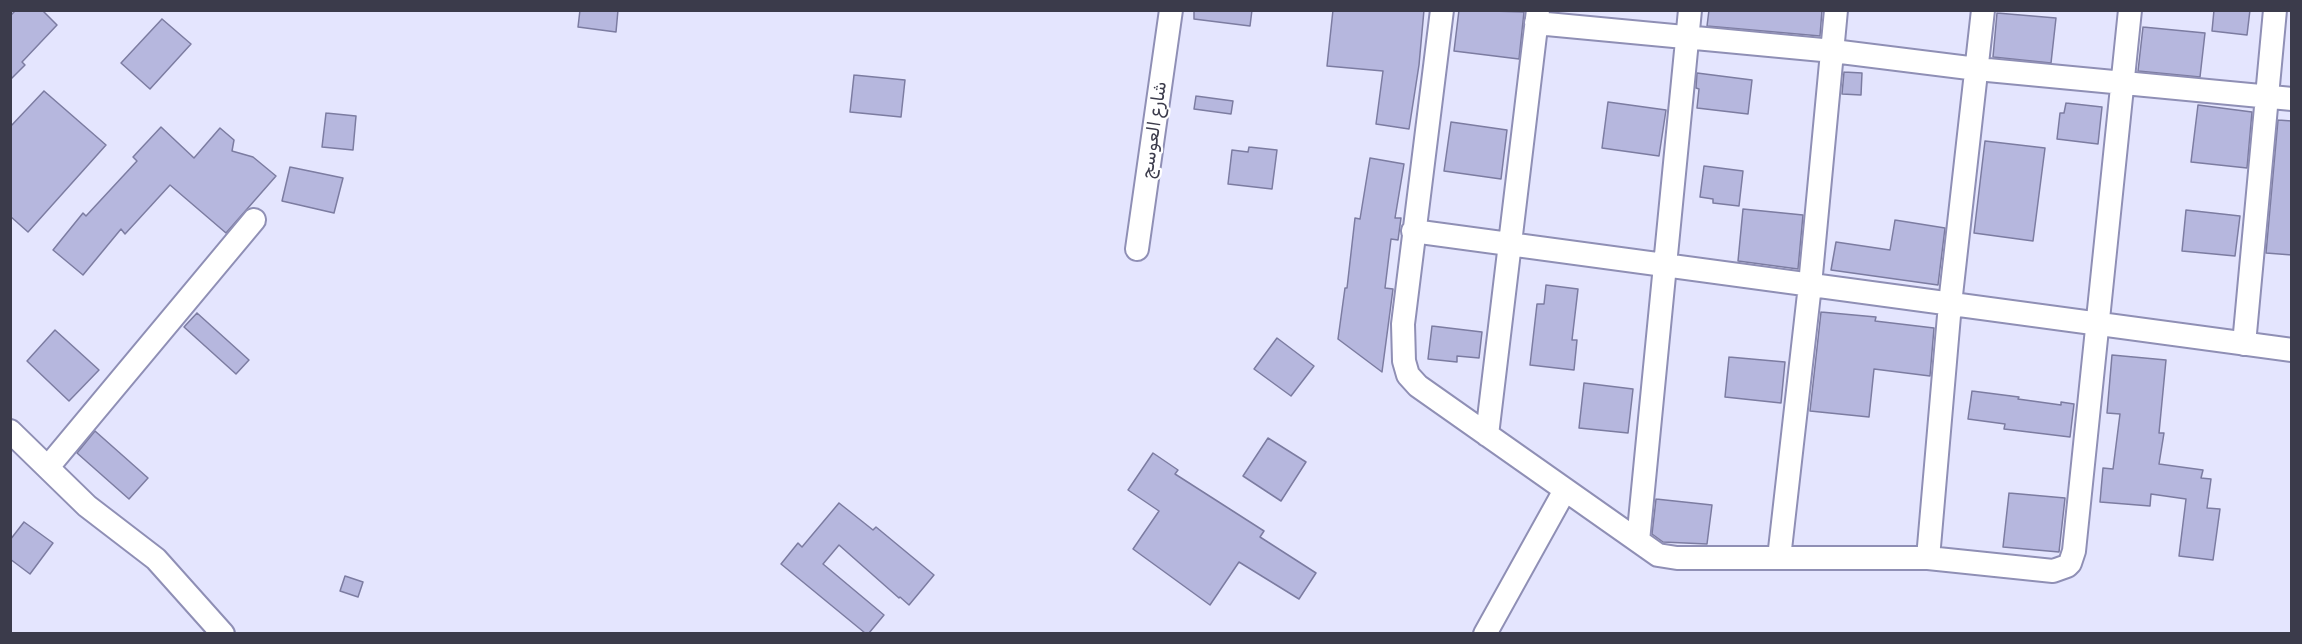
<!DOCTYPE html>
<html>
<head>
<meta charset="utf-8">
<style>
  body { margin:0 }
  #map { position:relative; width:2302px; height:644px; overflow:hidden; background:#e4e5fe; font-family:Rubik,sans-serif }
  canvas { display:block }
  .frame { position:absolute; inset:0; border:12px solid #3b3b4b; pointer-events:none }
</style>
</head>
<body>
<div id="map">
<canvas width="2302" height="644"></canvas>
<div class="frame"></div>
</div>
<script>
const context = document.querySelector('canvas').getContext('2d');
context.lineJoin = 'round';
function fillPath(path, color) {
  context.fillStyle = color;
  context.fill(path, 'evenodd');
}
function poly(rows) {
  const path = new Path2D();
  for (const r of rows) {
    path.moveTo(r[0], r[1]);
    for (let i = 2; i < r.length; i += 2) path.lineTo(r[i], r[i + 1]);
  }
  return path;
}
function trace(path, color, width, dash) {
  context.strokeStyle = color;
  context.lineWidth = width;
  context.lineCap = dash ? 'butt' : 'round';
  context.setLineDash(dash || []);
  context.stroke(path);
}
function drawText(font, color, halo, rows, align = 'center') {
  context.font = font + ' Rubik,"Noto Naskh Arabic",sans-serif';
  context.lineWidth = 4.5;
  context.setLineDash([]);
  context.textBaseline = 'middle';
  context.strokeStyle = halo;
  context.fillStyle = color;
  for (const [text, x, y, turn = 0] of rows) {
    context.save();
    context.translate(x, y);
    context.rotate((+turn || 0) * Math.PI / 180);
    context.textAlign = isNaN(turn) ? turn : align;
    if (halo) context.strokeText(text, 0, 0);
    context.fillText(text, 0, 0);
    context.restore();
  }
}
const building = poly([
  [16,10,42,10,57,25,22,62,25,65,10,80,10,16,16,10],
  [580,10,618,10,616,32,578,27,580,10],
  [1194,10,1252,10,1250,26,1194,19,1194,10],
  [1333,10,1424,10,1419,65,1409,129,1376,124,1383,71,1327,66,1333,10],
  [1459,10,1524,12,1519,59,1454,51,1459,10],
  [1709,10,1822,10,1820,36,1707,26,1709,10],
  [2214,10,2250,10,2247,35,2212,31,2214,10],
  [1997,13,2056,18,2051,63,1993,57,1997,13],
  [162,19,191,44,150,89,121,63,162,19],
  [2143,27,2205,33,2200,77,2138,71,2143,27],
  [1844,72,1862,73,1861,95,1842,94,1844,72],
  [1697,73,1752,80,1748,114,1697,108,1699,89,1696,88,1697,73],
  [854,75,905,80,901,117,850,112,854,75],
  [44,91,106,145,28,232,10,216,10,127,44,91],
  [1196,96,1233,101,1231,114,1194,109,1196,96],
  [1608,102,1666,110,1659,156,1602,148,1608,102],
  [2066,103,2102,107,2098,144,2057,139,2060,113,2064,113,2066,103],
  [2198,105,2252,112,2247,168,2191,162,2198,105],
  [326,113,356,116,353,150,322,147,326,113],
  [2278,120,2292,121,2292,255,2266,253,2278,120],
  [1451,122,1507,130,1501,179,1444,171,1451,122],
  [161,127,194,158,220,128,234,140,232,151,253,157,276,176,226,233,170,185,125,234,121,229,83,275,53,250,83,213,86,216,137,161,133,157,161,127],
  [1985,141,2045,148,2033,241,1974,233,1985,141],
  [1249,147,1277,150,1272,189,1228,184,1232,150,1248,152,1249,147],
  [1370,158,1404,164,1395,218,1401,218,1398,240,1391,239,1385,288,1393,289,1382,372,1338,339,1345,288,1347,288,1355,218,1360,219,1370,158],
  [1704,166,1743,171,1739,206,1713,203,1713,199,1700,197,1704,166],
  [290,167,343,178,334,213,282,201,290,167],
  [1743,209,1803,215,1798,269,1738,261,1743,209],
  [2186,210,2240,216,2235,256,2182,251,2186,210],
  [1895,220,1945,228,1938,285,1831,270,1836,242,1890,250,1895,220],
  [1546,285,1578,289,1572,340,1577,340,1574,370,1530,365,1537,304,1544,304,1546,285],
  [1821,312,1876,317,1875,321,1934,328,1930,376,1874,369,1869,417,1810,411,1821,312],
  [197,313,249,360,236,374,184,327,197,313],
  [1432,326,1482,332,1479,358,1457,356,1457,362,1428,359,1432,326],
  [55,330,99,370,69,401,27,361,55,330],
  [1277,338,1314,366,1291,396,1254,369,1277,338],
  [2112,355,2166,360,2159,433,2164,433,2159,464,2203,470,2201,478,2211,479,2207,508,2220,509,2213,560,2179,556,2186,499,2151,494,2150,506,2100,502,2103,468,2113,469,2120,414,2107,413,2112,355],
  [1729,357,1785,362,1781,403,1725,397,1729,357],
  [1584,383,1633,389,1628,433,1579,428,1584,383],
  [1972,391,2019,397,2018,399,2061,405,2061,402,2074,404,2070,437,2004,429,2005,424,1968,419,1972,391],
  [95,431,148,478,129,499,77,453,95,431],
  [1268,438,1306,462,1281,501,1243,476,1268,438],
  [1153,453,1178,470,1175,474,1264,531,1260,537,1316,573,1299,599,1239,562,1210,605,1133,549,1159,511,1128,490,1153,453],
  [2009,493,2065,498,2059,552,2003,547,2009,493],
  [1656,499,1712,505,1707,544,1663,542,1652,534,1656,499],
  [839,503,873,530,876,527,934,575,909,605,900,597,899,598,839,545,823,564,884,615,869,633,865,633,781,564,798,543,802,547,839,503],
  [24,522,53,543,30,574,10,559,10,540,24,522],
  [345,576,363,582,358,597,340,591,345,576]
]);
const minor = poly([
  [1442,10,1403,324,1404,361,1408,375,1418,386,1658,555,1677,558,1928,558,2053,571,2067,566,2070,563,2074,551,2130,10],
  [1536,23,1833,51,1977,69,2292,99],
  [1413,231,2292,350],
  [1137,249,1171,10],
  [2244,344,2275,10],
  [10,431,87,506,156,559,223,634],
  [1487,435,1538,10],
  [48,467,254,220],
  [1638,541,1690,10],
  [1779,558,1810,285,1836,10],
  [1928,558,1950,304,1983,10],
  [1485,634,1565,490]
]);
const streetNames = [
  ["شارع العوسج",1154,130,-82]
];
fillPath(building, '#b6b7de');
trace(building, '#7c7ca1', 1.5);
trace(minor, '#8f8fb5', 26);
trace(minor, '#fff', 22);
drawText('18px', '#3b3b4b', '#fff', streetNames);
</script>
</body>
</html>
